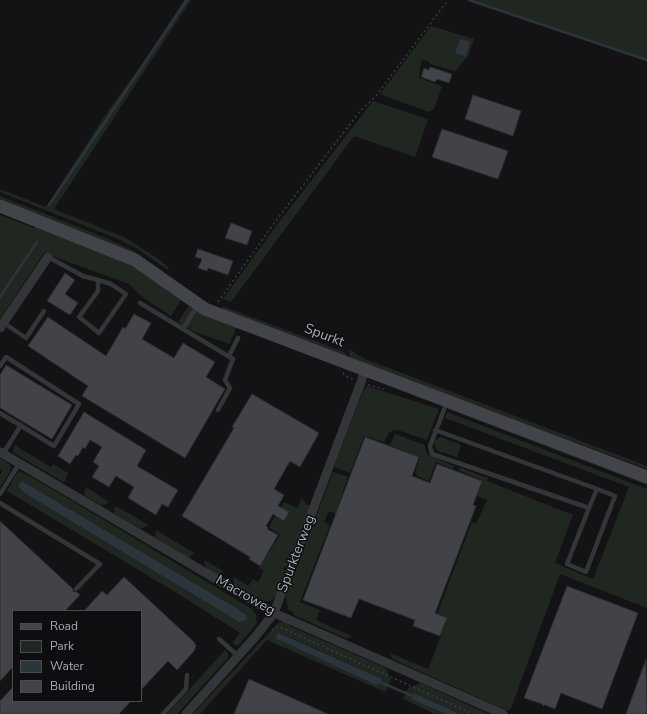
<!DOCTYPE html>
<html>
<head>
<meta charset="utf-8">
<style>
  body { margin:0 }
  #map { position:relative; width:647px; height:714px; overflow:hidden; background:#131315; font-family:"Nunito Sans",sans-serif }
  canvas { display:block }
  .legend { position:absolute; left:12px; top:610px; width:130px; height:92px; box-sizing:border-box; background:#0e0e10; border:1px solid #4b4c52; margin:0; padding:5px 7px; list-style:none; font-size:12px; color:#a6aab4 }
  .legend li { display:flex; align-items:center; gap:8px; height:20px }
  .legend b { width:20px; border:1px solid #4b4c52 }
</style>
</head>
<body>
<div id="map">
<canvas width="647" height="714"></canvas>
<ul class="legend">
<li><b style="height:5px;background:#434449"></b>Road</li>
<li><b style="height:11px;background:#202721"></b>Park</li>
<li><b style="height:11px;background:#2d353c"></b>Water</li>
<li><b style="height:11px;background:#424348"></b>Building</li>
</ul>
</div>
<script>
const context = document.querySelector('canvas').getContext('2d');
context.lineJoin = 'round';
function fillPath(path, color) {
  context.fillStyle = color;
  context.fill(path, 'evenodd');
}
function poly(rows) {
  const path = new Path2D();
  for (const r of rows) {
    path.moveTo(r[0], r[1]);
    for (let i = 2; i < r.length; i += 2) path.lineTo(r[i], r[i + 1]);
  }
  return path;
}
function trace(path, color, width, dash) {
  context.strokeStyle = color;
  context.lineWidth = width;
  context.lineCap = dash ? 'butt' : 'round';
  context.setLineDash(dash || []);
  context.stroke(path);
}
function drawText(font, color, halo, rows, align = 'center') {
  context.font = font + ' "Nunito Sans",sans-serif';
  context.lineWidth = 3;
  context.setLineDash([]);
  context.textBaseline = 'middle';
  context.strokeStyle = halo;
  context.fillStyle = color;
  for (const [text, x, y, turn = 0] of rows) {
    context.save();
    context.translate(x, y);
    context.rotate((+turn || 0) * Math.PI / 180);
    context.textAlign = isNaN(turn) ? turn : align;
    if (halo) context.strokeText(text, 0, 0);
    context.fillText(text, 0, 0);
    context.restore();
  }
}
const green = poly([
  [184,0,191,0,54,209,124,237,157,258,169,268,168,270,136,248,118,239,0,192,0,189,46,207,108,111,149,54],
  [471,0,647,0,647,60],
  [431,26,474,39,468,56,455,71,430,64,428,61,423,60,421,62,419,78,442,86,434,109,429,112,380,94],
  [373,101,428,119,415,157,354,136,231,302,223,299,277,225],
  [0,196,106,238,134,251,164,272,0,201],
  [0,215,34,228,37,225,139,267,182,299,171,316,142,297,129,284,44,253,0,319],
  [191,306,237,325,230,344,195,332,178,322,187,308],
  [222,306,334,348,344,352,346,354,346,356,222,309],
  [347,348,365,359,647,466,647,469,350,358,349,351],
  [367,386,439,409,427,440,398,430,393,430,389,433,384,442,364,436,350,473,334,467,363,391],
  [449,408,647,480,647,485,448,409],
  [447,412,647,489,647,608,560,574,511,708,508,711,392,659,390,653,428,669,441,636,447,618,437,614,472,522,476,524,487,500,477,496,482,480,458,470,459,469,461,468,485,477,488,477,487,481,573,515,555,563,593,579,629,487,445,418],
  [395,434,425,445,425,450,428,455,454,466,453,469,436,462,429,481,417,476,417,474,415,473,420,457,390,445],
  [441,437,461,445,457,457,438,451,436,448,434,443,435,440],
  [14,445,51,467,53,464,68,473,65,481,63,482,14,453,13,451],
  [0,458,9,464,11,467,10,472,0,487,0,475,2,472,0,469],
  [19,471,24,473,59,493,252,609,256,615,257,623,238,646,232,643,240,633,180,595,7,491,16,474],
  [22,481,238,609,246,615,244,621,239,622,23,492,19,488],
  [333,472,348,477,339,503,351,509,347,517,329,511,324,522,330,525,300,602,320,610,316,620,352,636,347,639,294,615,294,613,288,609,286,598,285,598],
  [86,487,109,502,107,504,101,505,85,496,84,493],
  [302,499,307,505,310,505,287,567,285,566,283,569,285,571,276,597,275,596,271,601,264,601,235,586,233,583,234,577,248,586,253,579,258,582,264,571,259,568,280,535,269,527,284,502,297,508],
  [116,506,149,525,141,529,115,514,114,510],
  [156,530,194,553,189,558,155,538],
  [204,560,224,571,218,575,207,569,204,562],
  [279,622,285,622,292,627,386,668,391,680,385,692,267,640,200,714,193,714],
  [279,633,303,643,380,678,376,685,277,639,275,635],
  [225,650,228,653,228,658,177,714,167,714],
  [421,683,464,703,489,714,460,714,414,693,411,699,445,714,435,714,403,699,408,688]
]);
const water = poly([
  [460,39,470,42,466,56,455,53],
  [22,481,238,609,246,615,247,619,244,621,239,622,23,492,18,486],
  [279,633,380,678,382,679,381,681,380,684,376,685,277,639,275,635],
  [414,693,460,714,445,714,411,699]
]);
const stream = poly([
  [469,0,647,60],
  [49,205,187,0],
  [0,297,37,242],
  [380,682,415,697]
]);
const building = poly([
  [430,67,452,74,449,83,437,79,435,82,421,77,424,68,429,70,430,67],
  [473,95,521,111,513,136,465,119,473,95],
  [442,129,508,151,498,179,432,157,442,129],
  [231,223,252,231,247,245,225,238,231,223],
  [198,249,233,261,228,275,208,268,207,271,198,268,202,259,195,257,198,249],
  [65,273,75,280,65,294,78,303,70,315,47,301,65,273],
  [134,314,151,323,142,339,174,358,183,343,215,362,206,377,225,389,185,458,82,396,88,386,28,346,48,317,106,356,123,327,125,329,134,314],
  [6,365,72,405,52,439,0,408,0,375,6,365],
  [252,394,319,433,300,467,290,461,274,489,284,495,278,506,289,512,284,521,273,514,266,526,268,528,267,529,278,535,260,566,249,559,250,557,182,516,234,428,232,427,252,394],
  [84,412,146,450,137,466,178,490,168,507,162,504,156,515,128,498,134,487,116,476,109,487,92,477,99,466,93,462,102,447,90,440,85,449,83,447,78,456,76,455,70,464,58,456,84,412],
  [365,437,419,457,412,476,430,483,437,464,482,481,473,505,476,506,435,613,447,618,440,636,413,626,415,620,359,599,351,618,303,600,365,437],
  [0,521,72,588,74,592,77,592,80,595,65,611,13,611,13,667,0,681,0,521],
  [124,577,194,642,196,646,194,651,177,670,168,661,141,690,141,611,84,611,102,591,107,595,124,577],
  [567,586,638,613,602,709,561,693,555,709,545,705,543,706,542,704,524,698,567,586],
  [646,659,647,714,626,714,646,659],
  [249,679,328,714,234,714,249,679],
  [13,687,13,701,131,701,119,714,0,714,0,701,13,687]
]);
const path = poly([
  [218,302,275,222,360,111,375,97,448,0],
  [343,373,345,376,353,379],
  [368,385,384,389],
  [272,630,277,627,282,628,473,714]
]);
const lane = poly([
  [48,257,83,276,98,280,111,284,126,294,99,333,79,317,98,291,98,280],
  [140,303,233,359,225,380,230,388,218,410],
  [4,323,26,338,44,311],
  [183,329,198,305],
  [229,356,238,338],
  [0,366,6,357,79,404,54,446,0,413],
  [447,402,430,446,432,454,589,508,567,564,586,572,615,496,597,489,589,508],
  [435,430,597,489],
  [3,454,21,425],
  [0,494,19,464],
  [0,503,100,564,76,589],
  [219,639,238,656],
  [163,714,186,689,187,675]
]);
const street = poly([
  [0,328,48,257],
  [0,452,274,613,503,714],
  [186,714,256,636,274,613,361,382,365,368]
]);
const secondary = poly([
  [0,206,135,260,205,309,647,477]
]);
const streetNames = [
  ["Spurkt",324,336,21],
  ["Spurkterweg",297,554,-69],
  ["Macroweg",245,596,30]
];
fillPath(green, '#202721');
fillPath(water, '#2d353c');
trace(stream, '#2d353c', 2.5);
fillPath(building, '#424348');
trace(building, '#2d2d30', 1);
trace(path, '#3b3c40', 1.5, [2, 3]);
trace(lane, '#343539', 4.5);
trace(street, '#343539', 9);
trace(secondary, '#434449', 13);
drawText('14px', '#a6aab4', '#0e0e10', streetNames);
</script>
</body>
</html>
